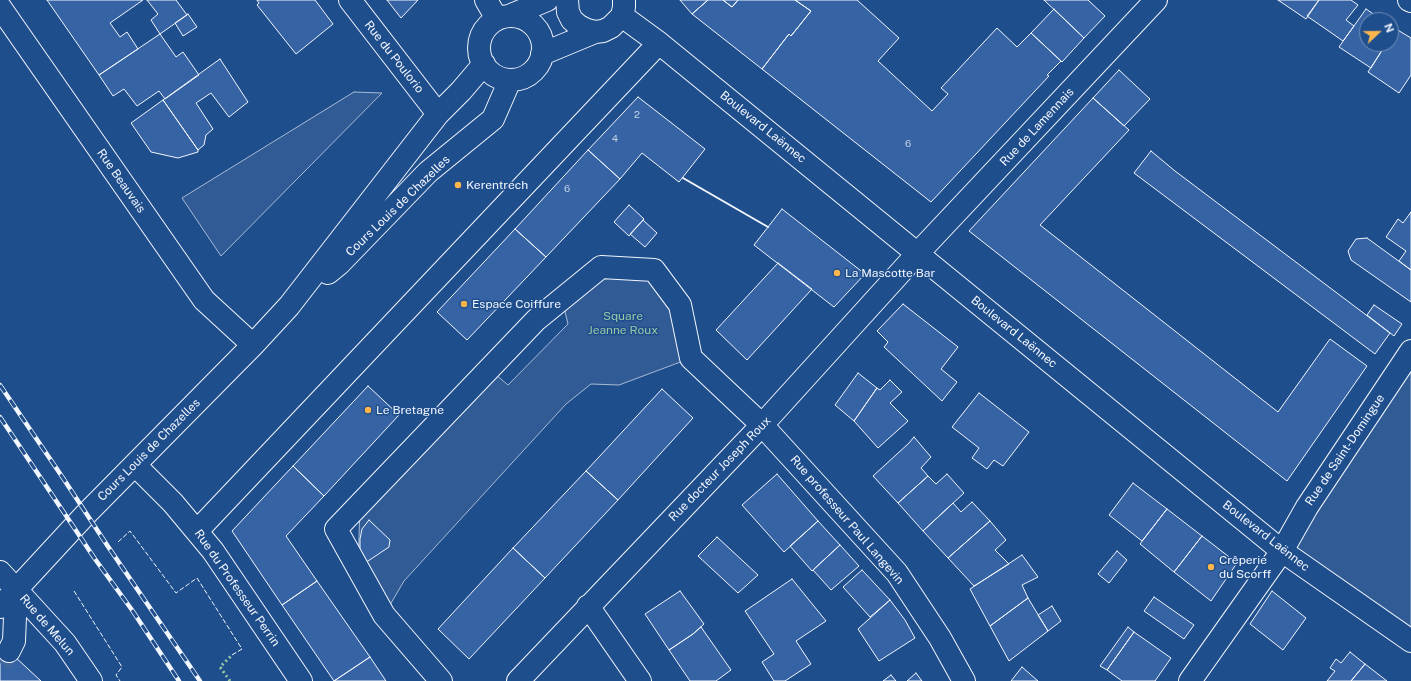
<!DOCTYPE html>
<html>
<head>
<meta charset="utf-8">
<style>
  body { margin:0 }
  #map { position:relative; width:1411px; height:681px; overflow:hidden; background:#1f4e8c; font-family:"Public Sans",sans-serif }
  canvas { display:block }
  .north { position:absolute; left:1359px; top:12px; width:40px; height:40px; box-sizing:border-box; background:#1f4e8c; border:1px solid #7391ba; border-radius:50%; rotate:68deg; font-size:11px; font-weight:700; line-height:16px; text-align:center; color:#f2f6ff }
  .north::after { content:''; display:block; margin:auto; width:14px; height:18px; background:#ffb74d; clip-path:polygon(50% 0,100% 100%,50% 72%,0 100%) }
</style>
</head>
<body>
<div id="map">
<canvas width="1411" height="681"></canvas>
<div class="north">N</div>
</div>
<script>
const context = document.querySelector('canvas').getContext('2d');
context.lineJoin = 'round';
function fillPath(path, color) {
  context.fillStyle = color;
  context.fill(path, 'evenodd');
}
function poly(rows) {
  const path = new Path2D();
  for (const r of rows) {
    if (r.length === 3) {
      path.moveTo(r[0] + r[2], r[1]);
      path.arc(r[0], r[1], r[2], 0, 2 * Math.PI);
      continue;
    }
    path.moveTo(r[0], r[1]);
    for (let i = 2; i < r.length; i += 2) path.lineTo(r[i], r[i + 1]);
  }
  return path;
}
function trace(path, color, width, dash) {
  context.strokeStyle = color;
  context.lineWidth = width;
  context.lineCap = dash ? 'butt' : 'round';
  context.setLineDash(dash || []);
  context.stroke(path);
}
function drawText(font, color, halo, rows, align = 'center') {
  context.font = font + ' "Public Sans",sans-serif';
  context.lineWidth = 3;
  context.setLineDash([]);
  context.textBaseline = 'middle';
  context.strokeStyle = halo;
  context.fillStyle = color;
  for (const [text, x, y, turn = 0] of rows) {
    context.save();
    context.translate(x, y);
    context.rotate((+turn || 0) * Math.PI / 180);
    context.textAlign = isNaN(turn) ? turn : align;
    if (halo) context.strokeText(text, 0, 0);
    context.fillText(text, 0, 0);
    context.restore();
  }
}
const green = poly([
  [354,92,382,93,221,256,182,198,354,92],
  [601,267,654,270,691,358,619,385,591,384,566,404,404,581,384,615,358,570,360,504,489,369,508,385,568,324,562,299,601,267],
  [1411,351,1411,641,1282,551,1411,351]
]);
const building = poly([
  [47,0,143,0,110,23,120,37,127,32,138,49,99,75,47,0],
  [147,0,176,0,187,15,160,34,151,20,158,14,147,0],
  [257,0,315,0,333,24,296,54,257,5,259,3,257,0],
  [387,0,418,0,401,18,387,0],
  [680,0,708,0,692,14,680,0],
  [708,0,723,0,732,7,738,0,795,0,811,11,791,36,789,34,762,69,692,14,708,0],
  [723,0,738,0,732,7,723,0],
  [795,0,857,0,899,38,878,61,932,111,948,94,941,88,997,28,1017,47,1031,33,1061,61,1047,75,1049,76,931,202,762,69,789,34,791,36,811,11,795,0],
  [1044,0,1088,0,1105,16,1084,38,1044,0],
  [1278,0,1319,0,1306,19,1278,0],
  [1319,0,1351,0,1358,5,1346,20,1354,26,1343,41,1307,16,1319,0],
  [1054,9,1084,38,1062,62,1031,33,1054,9],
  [1366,9,1382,20,1367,20,1367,44,1386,44,1371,68,1339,47,1366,9],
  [188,14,197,27,183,36,175,23,188,14],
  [1391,26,1396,29,1391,36,1391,26],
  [1396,29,1411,38,1411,75,1399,93,1368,72,1386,44,1391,44,1391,36,1396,29],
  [160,34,176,57,183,52,199,75,165,99,159,91,137,106,124,89,113,96,99,75,160,34],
  [220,59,248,102,229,117,211,93,196,103,213,129,206,135,204,145,198,150,163,100,220,59],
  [1119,70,1150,99,1124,126,1093,98,1119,70],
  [638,97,705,149,679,182,642,153,620,179,588,150,638,97],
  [1093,98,1129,130,1040,225,1278,412,1330,339,1367,366,1287,481,969,231,1093,98],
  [163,100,198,150,198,152,178,158,151,152,131,123,163,100],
  [588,150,620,179,546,257,515,229,588,150],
  [1151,151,1175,171,1390,333,1375,354,1134,173,1151,151],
  [629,205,644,219,629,236,614,222,629,205],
  [782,209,865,274,834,307,754,245,782,209],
  [1411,212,1411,270,1399,261,1406,251,1386,237,1398,219,1403,223,1411,212],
  [643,220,657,233,645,247,630,234,643,220],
  [515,229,546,257,467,340,437,312,515,229],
  [1367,238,1411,270,1411,302,1351,260,1348,251,1356,239,1367,238],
  [778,263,812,289,747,360,716,330,778,263],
  [903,304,958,347,941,369,957,382,942,401,884,347,888,342,877,331,903,304],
  [1374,305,1402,324,1394,336,1367,315,1374,305],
  [858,373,877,388,854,421,835,405,858,373],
  [890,380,902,392,890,403,908,421,878,448,854,421,877,388,880,390,890,380],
  [368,386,399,415,324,496,293,466,368,386],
  [662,389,693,418,618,500,586,471,662,389],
  [979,393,1029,432,1003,466,994,460,987,469,972,458,979,448,952,427,979,393],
  [914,437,931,457,921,468,928,476,898,503,873,476,909,443,914,437],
  [293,466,324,496,286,536,317,581,282,605,232,531,293,466],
  [586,471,618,500,545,578,513,548,586,471],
  [777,474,818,521,784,552,742,505,777,474],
  [947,474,964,493,923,531,898,503,928,476,936,484,947,474],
  [1133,483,1167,509,1142,541,1109,515,1133,483],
  [972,502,990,521,948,558,923,531,953,503,961,512,972,502],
  [1167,509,1202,536,1174,572,1140,544,1167,509],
  [369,520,390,540,389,547,365,563,360,549,360,539,362,529,369,520],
  [818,521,840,545,812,571,790,546,818,521],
  [990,521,1006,540,995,550,1009,564,974,586,948,558,990,521],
  [1202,536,1237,563,1211,601,1174,572,1202,536],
  [717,537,758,575,738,593,698,556,717,537],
  [840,545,859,566,831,590,813,570,840,545],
  [513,548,545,578,469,659,438,629,513,548],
  [1117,551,1127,560,1109,583,1098,574,1117,551],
  [1022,555,1038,577,1022,585,1028,598,990,626,970,589,1022,555],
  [862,570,890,600,870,617,843,587,862,570],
  [792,579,826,621,796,641,811,664,785,681,774,681,762,662,774,654,745,611,792,579],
  [317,581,370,657,334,681,282,605,317,581],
  [680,591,704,624,693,634,669,650,645,614,680,591],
  [1272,591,1306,618,1283,650,1250,624,1272,591],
  [1154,597,1194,625,1184,639,1144,611,1154,597],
  [1028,598,1048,631,1009,661,990,626,1028,598],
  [890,600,905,620,915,638,879,661,858,629,890,600],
  [1052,606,1061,621,1048,631,1038,615,1052,606],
  [701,627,731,670,716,681,690,681,669,650,693,634,701,627],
  [1128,627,1134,632,1107,670,1100,666,1128,627],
  [1134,632,1171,658,1155,681,1122,681,1107,670,1134,632],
  [0,643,41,681,0,681,0,643],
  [1350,652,1365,664,1351,681,1327,681,1335,671,1330,668,1336,659,1341,663,1350,652],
  [370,657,386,681,334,681,370,657],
  [1365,664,1387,681,1351,681,1365,664],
  [1022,667,1038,681,1011,681,1022,667],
  [916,673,922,681,907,681,916,673],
  [891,675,896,681,883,681,891,675]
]);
const minorTunnel = poly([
  [0,663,9,651]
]);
const minor = poly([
  [350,0,438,114],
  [486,0,497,19],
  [567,0,568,12,572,20,579,26,587,30,595,32],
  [1409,0,1411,1],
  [0,7,204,300,253,345],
  [509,16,547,0],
  [622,16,659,43,1282,551,1411,641],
  [511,48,32],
  [542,54,595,32,603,31,611,27,622,16,624,7,624,0],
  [328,273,339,264,428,172,493,119,510,80],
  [135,465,173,503,213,551,301,681],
  [197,531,659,43],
  [0,572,65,643,91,681],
  [588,606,640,681],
  [0,607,86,514,253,345,289,306,438,114,461,91,484,64],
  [9,651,14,641,15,617,10,596],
  [441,681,384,615,336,529,536,320,601,267,654,270,680,305,691,358,762,425,897,573,940,638,964,681],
  [518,681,762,425,918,253,1156,0],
  [1190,681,1282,551,1307,507,1411,351]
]);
const rail = poly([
  [0,385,63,478,107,545,200,681],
  [0,417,95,559,132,610,179,681]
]);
const hedge = poly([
  [230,681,220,667,232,655]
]);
const fence = poly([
  [118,542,130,531,176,593,197,578,242,649,232,655],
  [74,591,122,667,116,675,120,681]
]);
const wall = poly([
  [683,178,768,227]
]);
const markers = [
  [458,185,4,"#ffb74d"],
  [837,273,4,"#ffb74d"],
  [464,304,4,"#ffb74d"],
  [368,410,4,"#ffb74d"],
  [1211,567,4,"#ffb74d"]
];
const numberNames = [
  ["2",637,115],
  ["4",615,139],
  ["6",908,144],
  ["6",567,189]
];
const streetNames = [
  ["Rue du Poulorio",394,57,52],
  ["Boulevard Laënnec",763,127,39],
  ["Rue de Lamennais",1037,127,-47],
  ["Rue Beauvais",121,181,55],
  ["Cours Louis de Chazelles",398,206,-44],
  ["Boulevard Laënnec",1014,332,39],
  ["Cours Louis de Chazelles",149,450,-45],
  ["Rue de Saint-Domingue",1345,450,-56],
  ["Rue docteur Joseph Roux",720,469,-46],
  ["Rue professeur Paul Langevin",847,520,49],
  ["Boulevard Laënnec",1266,536,38],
  ["Rue du Professeur Perrin",237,588,55],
  ["Rue de Melun",47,625,49]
];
const poiNames = [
  ["Kerentrech",466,185],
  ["La Mascotte Bar",845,273],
  ["Espace Coiffure",472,304],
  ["Le Bretagne",376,410],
  ["Crêperie",1219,560],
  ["du Scorff",1219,574]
];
const parkNames = [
  ["Square",623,316],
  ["Jeanne Roux",623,330]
];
fillPath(green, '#305b95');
trace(green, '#a8bbd7', 1);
fillPath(building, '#3563a3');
trace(building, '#f2f6ff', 1);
trace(minorTunnel, '#3f679d', 22, [22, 11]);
trace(minor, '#f2f6ff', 24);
trace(minor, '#1f4e8c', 22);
trace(rail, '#f2f6ff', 4.5);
trace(rail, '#1f4e8c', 3, [9]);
trace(hedge, '#97c8a6', 3, [2, 3]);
trace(fence, '#f2f6ff', 1, [5, 2]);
trace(wall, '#f2f6ff', 2);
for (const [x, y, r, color] of markers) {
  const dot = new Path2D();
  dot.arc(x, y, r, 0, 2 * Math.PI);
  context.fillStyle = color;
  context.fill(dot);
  trace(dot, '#1f4e8c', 1.5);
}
drawText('10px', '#c3d1e8', null, numberNames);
drawText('12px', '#f2f6ff', '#1f4e8c', streetNames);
drawText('12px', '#f2f6ff', '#1f4e8c', poiNames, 'left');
drawText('12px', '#97c8a6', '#1f4e8c', parkNames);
</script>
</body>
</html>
